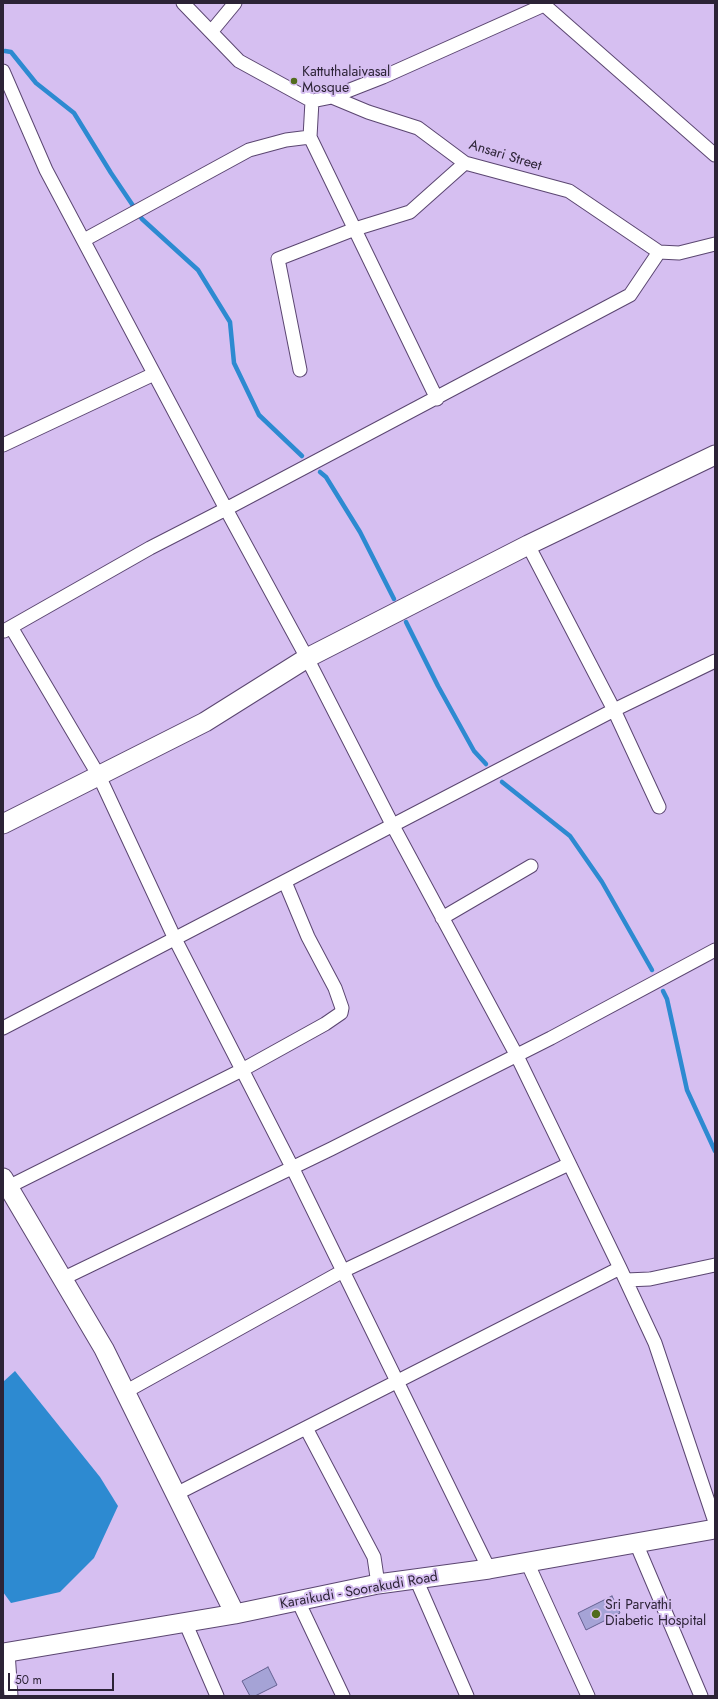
<!DOCTYPE html>
<html>
<head>
<meta charset="utf-8">
<style>
  body { margin:0 }
  #map { position:relative; width:718px; height:1699px; overflow:hidden; background:#d6bff1; font-family:Jost,sans-serif }
  canvas { display:block }
  .frame { position:absolute; inset:0; border:4px solid #2c2336; pointer-events:none }
  .scale { position:absolute; left:8px; top:1673px; width:106px; height:18px; box-sizing:border-box; border:2px solid #2c2336; border-top:0; padding-left:5px; font-size:12px; line-height:14px; white-space:nowrap; color:#2c2336; -webkit-text-stroke:3px #d6bff1; paint-order:stroke }
</style>
</head>
<body>
<div id="map">
<canvas width="718" height="1699"></canvas>
<div class="frame"></div>
<div class="scale">50 m</div>
</div>
<script>
const context = document.querySelector('canvas').getContext('2d');
context.lineJoin = 'round';
function fillPath(path, color) {
  context.fillStyle = color;
  context.fill(path, 'evenodd');
}
function poly(rows) {
  const path = new Path2D();
  for (const r of rows) {
    path.moveTo(r[0], r[1]);
    for (let i = 2; i < r.length; i += 2) path.lineTo(r[i], r[i + 1]);
  }
  return path;
}
function trace(path, color, width, dash) {
  context.strokeStyle = color;
  context.lineWidth = width;
  context.lineCap = dash ? 'butt' : 'round';
  context.setLineDash(dash || []);
  context.stroke(path);
}
function drawText(font, color, halo, rows, align = 'center') {
  context.font = font + ' Jost,sans-serif';
  context.lineWidth = 4;
  context.setLineDash([]);
  context.textBaseline = 'middle';
  context.strokeStyle = halo;
  context.fillStyle = color;
  for (const [text, x, y, turn = 0] of rows) {
    context.save();
    context.translate(x, y);
    context.rotate((+turn || 0) * Math.PI / 180);
    context.textAlign = isNaN(turn) ? turn : align;
    if (halo) context.strokeText(text, 0, 0);
    context.fillText(text, 0, 0);
    context.restore();
  }
}
const water = poly([
  [15,1371,100,1477,118,1506,94,1558,60,1592,11,1603,3,1592,3,1382]
]);
const stream = poly([
  [5,51,11,52,36,83,74,113,111,173,142,219,198,270,230,322,234,363,259,415,302,456],
  [320,472,326,477,360,532,394,599],
  [406,622,438,686,474,751,486,764],
  [502,782,570,836,602,882,652,970],
  [663,991,667,999,687,1090,715,1151]
]);
const building = poly([
  [612,1596,620,1613,586,1630,578,1613,612,1596],
  [268,1667,277,1685,255,1696,250,1696,242,1681,268,1667]
]);
const street = poly([
  [183,3,239,61,312,101,332,97,368,112,418,128,465,163,569,191,659,252],
  [542,3,715,155],
  [211,32,235,3],
  [3,71,46,170,226,509,307,658,393,826,517,1056,620,1268,655,1343,715,1522],
  [332,97,383,77,544,5],
  [312,101,310,137,437,399],
  [84,240,249,150,286,140,310,137],
  [659,252,679,253,715,244],
  [300,370,278,259,355,229,410,212,465,163],
  [3,445,154,374],
  [528,545,614,710,659,807],
  [11,627,99,776,175,939,292,1167,489,1569],
  [4,631,150,548,226,509,630,295,659,252],
  [442,918,531,866],
  [3,1028,614,710,715,661],
  [8,1187,242,1070,325,1024,341,1013,342,1008,335,988,308,937,285,882],
  [62,1279,331,1149,551,1038,715,950],
  [626,1280,650,1279,715,1265],
  [125,1392,343,1271,569,1164],
  [306,1428,374,1557,378,1584],
  [176,1494,620,1268],
  [636,1543,701,1696],
  [527,1562,588,1696],
  [416,1579,467,1696],
  [298,1601,343,1696],
  [185,1622,217,1696],
  [8,1652,11,1696]
]);
const secondary = poly([
  [3,824,205,722,307,658,528,545,715,455],
  [3,1178,104,1349,235,1614],
  [3,1653,235,1614,378,1584,489,1569,715,1529]
]);
const markers = [
  [294,81,4,"#526c1e"],
  [596,1614,5,"#526c1e"]
];
const poiNames = [
  ["Kattuthalaivasal",302,73],
  ["Mosque",302,89],
  ["Sri Parvathi",605,1606],
  ["Diabetic Hospital",605,1622]
];
const streetNames = [
  ["Ansari Street",505,156,17],
  ["Karaikudi - Soorakudi Road",359,1591,-10]
];
fillPath(water, '#2d8ad1');
trace(stream, '#2d8ad1', 4.5);
fillPath(building, '#a5a3d6');
trace(building, '#646190', 1);
trace(street, '#5b4671', 15);
trace(secondary, '#5b4671', 21);
trace(street, '#fff', 13);
trace(secondary, '#fff', 19);
for (const [x, y, r, color] of markers) {
  const dot = new Path2D();
  dot.arc(x, y, r, 0, 2 * Math.PI);
  context.fillStyle = color;
  context.fill(dot);
  trace(dot, '#d6bff1', 1.5);
}
drawText('14px', '#2c2336', '#d6bff1', poiNames, 'left');
drawText('14px', '#2c2336', '#d6bff1', streetNames);
</script>
</body>
</html>
